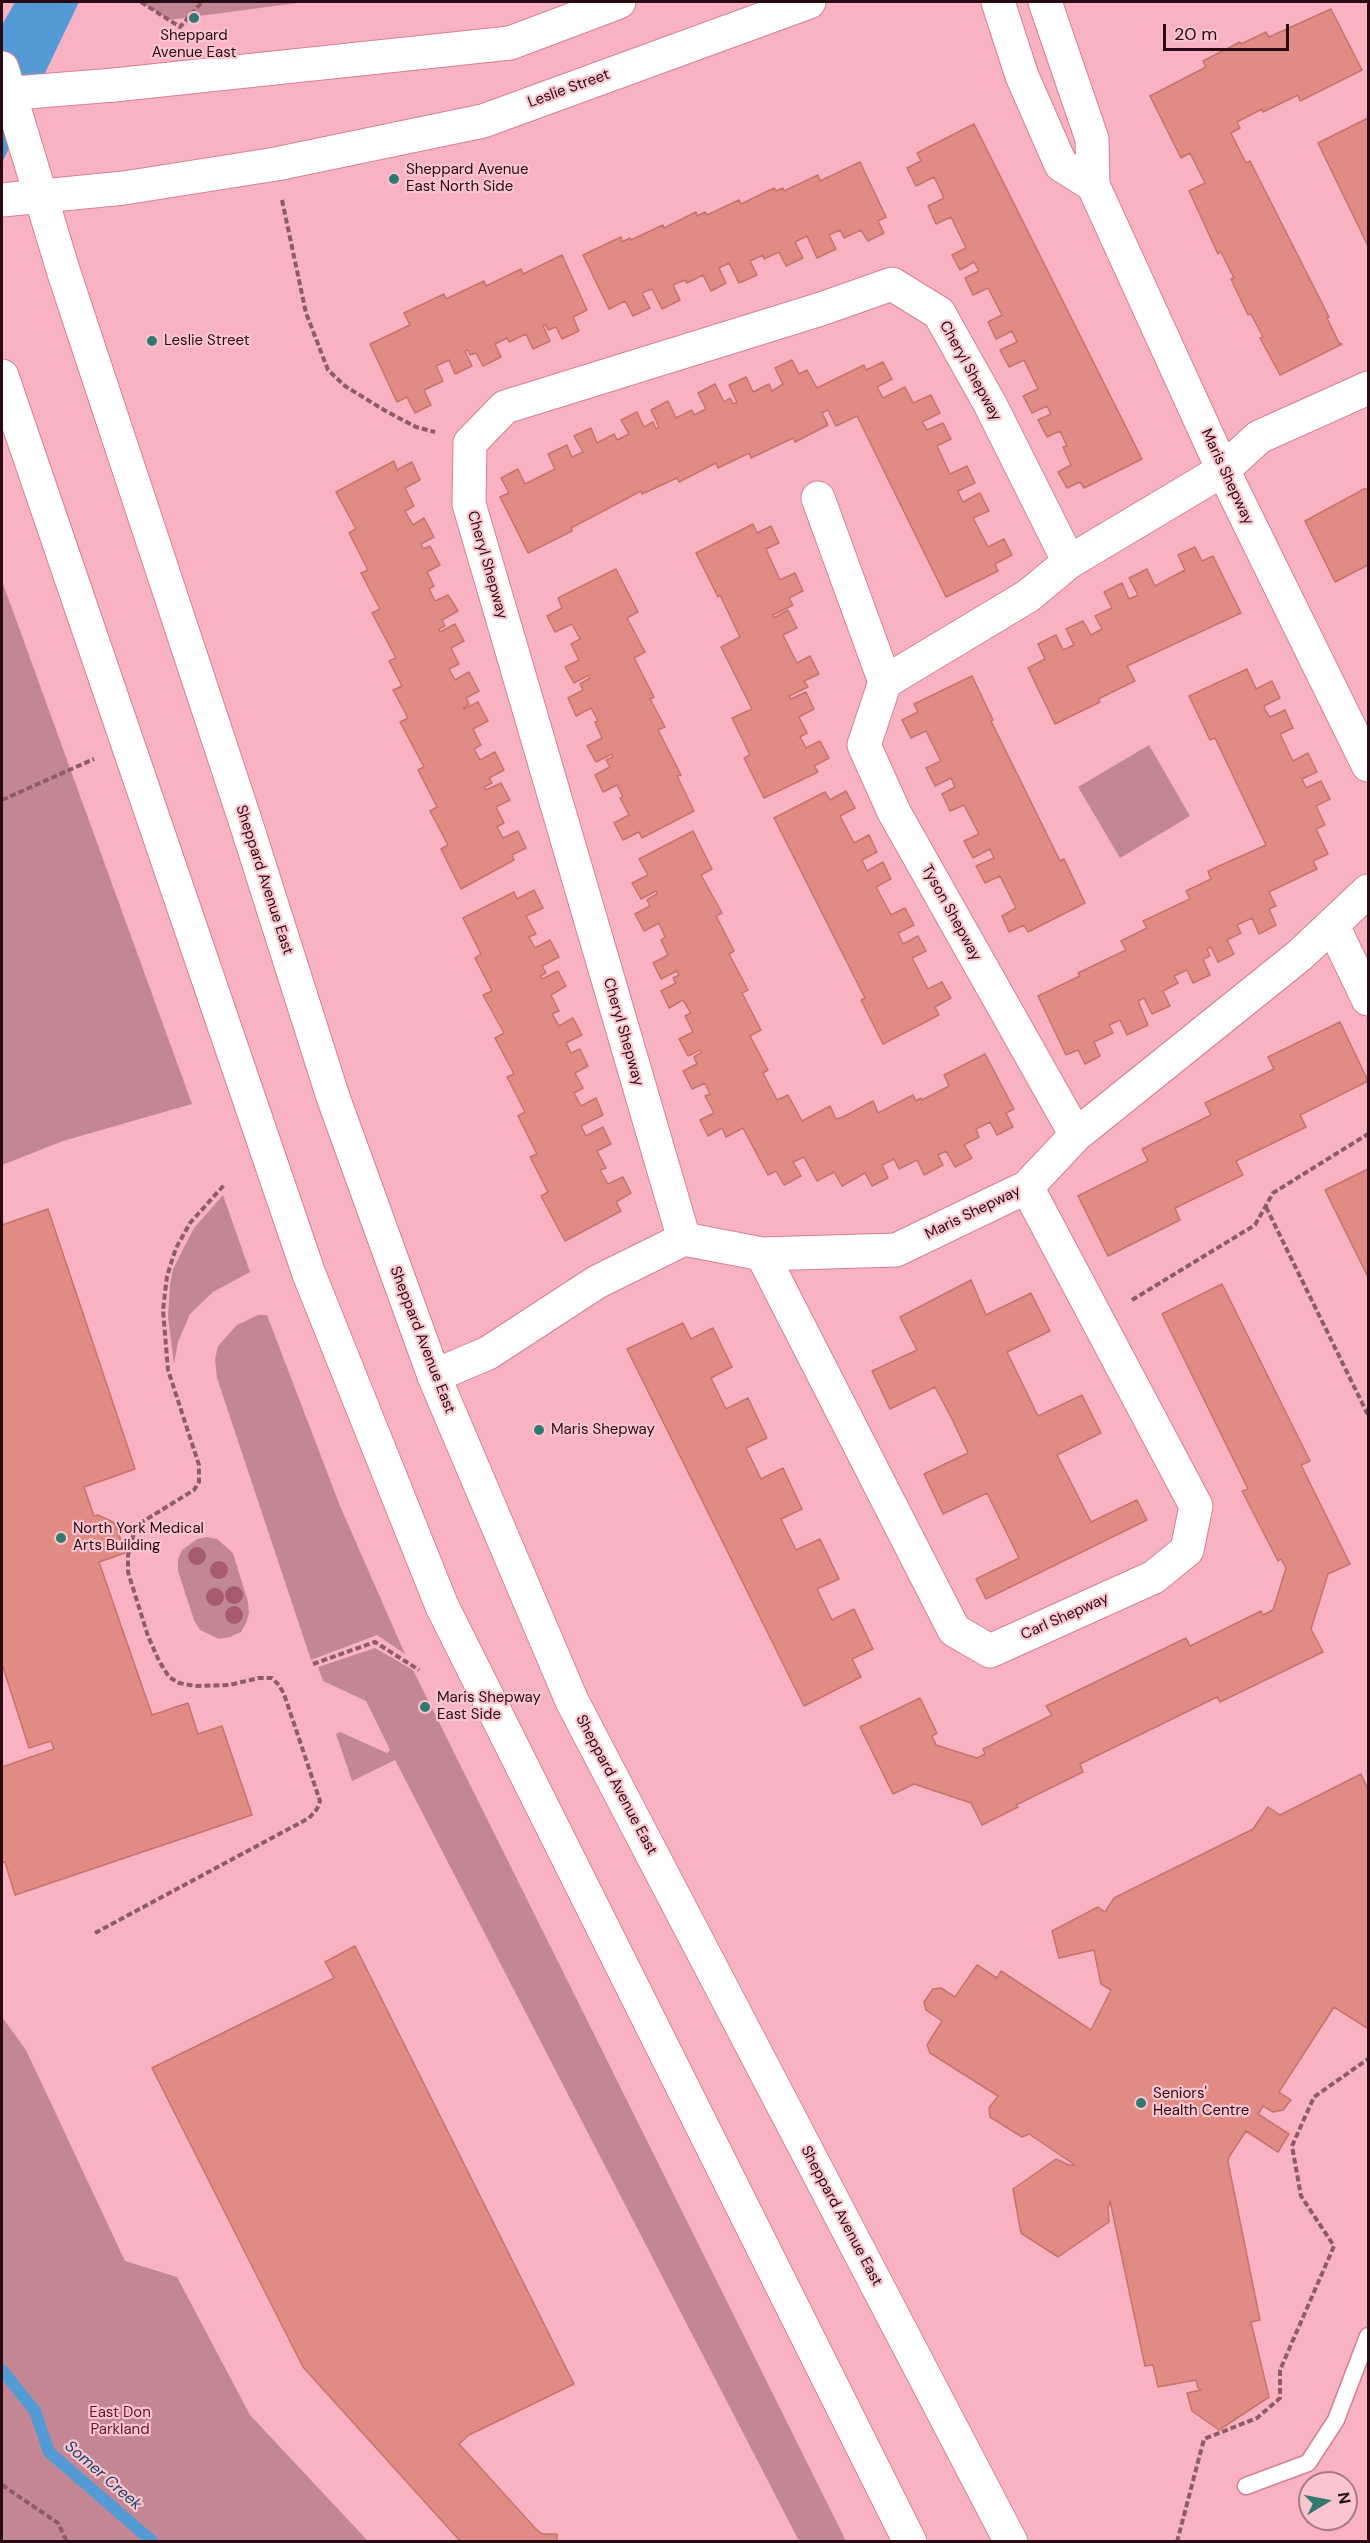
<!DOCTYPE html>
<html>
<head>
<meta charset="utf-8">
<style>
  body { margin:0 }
  #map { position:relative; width:1370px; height:2543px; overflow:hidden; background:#f9b2c1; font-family:"DM Sans",sans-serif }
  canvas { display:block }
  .frame { position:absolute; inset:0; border:3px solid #290a13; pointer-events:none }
  .north { position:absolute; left:1298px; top:2471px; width:60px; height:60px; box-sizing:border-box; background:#fbc5cf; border:2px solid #a77a84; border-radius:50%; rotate:80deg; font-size:16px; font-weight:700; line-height:24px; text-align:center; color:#290a13 }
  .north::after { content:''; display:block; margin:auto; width:21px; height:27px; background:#317870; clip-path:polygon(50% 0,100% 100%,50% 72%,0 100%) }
  .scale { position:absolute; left:1163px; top:24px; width:126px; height:27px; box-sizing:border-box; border:3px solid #290a13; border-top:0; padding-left:8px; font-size:18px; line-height:21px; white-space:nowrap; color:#290a13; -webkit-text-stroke:4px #fbc5cf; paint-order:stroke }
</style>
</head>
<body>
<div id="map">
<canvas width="1370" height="2543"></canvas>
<div class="frame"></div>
<div class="north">N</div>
<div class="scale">20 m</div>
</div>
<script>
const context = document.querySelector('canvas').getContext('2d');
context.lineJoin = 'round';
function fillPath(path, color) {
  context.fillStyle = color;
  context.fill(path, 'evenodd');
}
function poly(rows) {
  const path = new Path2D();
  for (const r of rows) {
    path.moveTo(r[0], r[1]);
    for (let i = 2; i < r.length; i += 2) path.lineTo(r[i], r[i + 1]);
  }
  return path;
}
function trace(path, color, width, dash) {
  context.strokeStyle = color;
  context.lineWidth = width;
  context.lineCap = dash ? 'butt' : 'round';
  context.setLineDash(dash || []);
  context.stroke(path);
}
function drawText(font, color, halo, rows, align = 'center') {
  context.font = font + ' "DM Sans",sans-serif';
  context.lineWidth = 4.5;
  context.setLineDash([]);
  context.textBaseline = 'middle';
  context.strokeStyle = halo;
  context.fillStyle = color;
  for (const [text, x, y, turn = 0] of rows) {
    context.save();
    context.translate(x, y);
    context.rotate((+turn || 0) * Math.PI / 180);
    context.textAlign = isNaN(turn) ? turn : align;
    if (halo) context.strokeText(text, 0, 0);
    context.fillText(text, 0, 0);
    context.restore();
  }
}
const green = poly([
  [141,2,305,2,169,20],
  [2,581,192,1104,63,1141,2,1165],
  [1149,745,1190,816,1120,858,1078,787],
  [223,1195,250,1272,213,1292,190,1314,178,1342,174,1364,168,1317,170,1285,173,1269,194,1228],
  [258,1315,267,1315,340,1506,405,1654,377,1635,311,1660,217,1378,215,1359,218,1346,237,1325],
  [207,1537,217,1539,233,1553,248,1602,249,1613,246,1623,241,1632,230,1637,219,1639,200,1630,194,1620,178,1571,178,1559,182,1550,197,1539],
  [375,1648,413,1670,846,2541,799,2541,395,1760,352,1781,336,1734,340,1732,387,1753,390,1750,366,1701,323,1681,318,1667],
  [2,2017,26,2050,125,2261,177,2277,250,2415,368,2541,2,2541]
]);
const water = poly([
  [15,2,79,2,2,163,2,25]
]);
const stream = poly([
  [2,2370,35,2411,49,2452,153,2542]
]);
const building = poly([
  [1331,9,1362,70,1300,101,1298,95,1263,112,1262,109,1237,122,1240,128,1231,133,1246,163,1250,161,1329,317,1327,318,1339,343,1342,344,1280,375,1260,338,1263,337,1251,314,1248,315,1231,279,1234,278,1221,252,1218,254,1189,191,1205,183,1190,153,1181,158,1150,96,1206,67,1203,61,1240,42,1241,44,1266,32,1269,37,1331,9],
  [1368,118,1368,246,1318,143,1368,118],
  [974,124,1142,459,1084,488,1080,482,1067,488,1058,472,1071,465,1063,447,1067,446,1060,431,1047,437,1038,420,1051,414,1047,406,1032,413,1023,396,1038,389,1024,360,1009,367,1000,350,1017,342,1012,331,996,339,988,322,1002,315,988,288,973,295,965,278,979,271,974,262,960,270,952,255,966,248,951,217,936,224,928,206,944,198,934,177,916,186,907,168,921,161,917,153,974,124],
  [860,162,886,217,878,221,884,233,868,241,861,230,844,238,840,230,829,235,836,249,817,258,807,236,795,242,803,258,786,266,779,252,764,259,763,255,750,261,757,275,739,283,729,263,719,268,726,283,711,291,703,275,687,283,685,280,673,285,680,300,662,309,652,289,642,293,650,308,633,316,625,301,609,309,583,255,621,237,622,242,630,238,631,240,663,225,664,228,696,212,697,216,705,212,707,215,739,200,741,204,774,188,776,191,783,188,784,191,818,175,820,181,860,162],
  [562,255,587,310,573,317,579,331,562,339,556,327,548,330,546,325,543,326,550,341,533,349,526,334,509,342,507,338,495,344,501,357,483,366,476,353,470,355,468,350,465,351,472,366,455,374,449,360,436,366,443,381,424,390,431,405,415,413,407,397,397,402,370,344,410,325,404,313,444,294,446,299,484,281,486,286,521,269,523,274,562,255],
  [792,360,799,374,807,370,817,388,864,365,866,370,883,362,892,379,877,387,883,398,905,387,913,403,931,395,940,413,922,422,927,430,943,423,951,439,937,446,950,474,967,466,975,483,958,491,959,494,963,502,980,493,989,511,973,518,988,547,1004,539,1012,555,995,564,998,571,946,597,857,416,836,426,828,410,822,413,828,425,795,442,793,438,751,458,749,453,718,468,716,463,679,482,677,478,642,494,641,491,571,528,572,531,528,553,500,497,509,493,501,478,518,469,525,484,555,469,548,454,567,445,572,457,583,452,574,436,591,428,597,443,614,434,617,440,629,434,621,420,637,412,644,427,653,422,656,429,659,427,651,410,668,401,676,418,692,410,694,415,706,409,698,393,715,384,724,402,730,398,733,404,737,402,729,385,746,377,753,392,769,384,772,391,783,384,775,368,792,360],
  [394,461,397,470,412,462,420,480,405,488,414,506,405,511,413,525,424,518,434,537,421,544,423,549,430,546,440,565,427,572,434,586,429,589,435,601,448,595,458,611,442,620,445,626,439,629,440,632,455,624,464,641,451,648,459,664,449,669,455,680,469,672,479,691,466,698,469,704,463,708,464,709,478,702,488,721,473,729,481,745,474,749,480,760,495,752,504,770,489,778,492,783,484,787,486,790,501,783,510,800,496,807,504,823,497,827,503,838,518,831,526,848,512,855,514,860,461,889,441,849,448,845,430,811,437,807,418,770,424,767,400,722,408,718,393,690,402,686,389,661,396,658,372,613,380,609,361,573,368,570,349,533,356,529,336,492,394,461],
  [1364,489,1368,489,1368,565,1335,582,1305,521,1364,489],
  [753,524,757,533,771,526,779,543,766,549,780,580,795,573,803,591,789,598,793,605,773,615,774,618,788,610,797,628,783,635,797,663,810,656,819,674,804,681,808,687,789,696,791,699,806,692,814,709,799,717,807,733,800,737,806,748,820,741,829,758,814,766,818,772,764,798,744,758,750,755,732,718,752,709,721,647,740,637,720,595,718,597,696,553,753,524],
  [1195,547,1202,561,1213,556,1241,613,1127,666,1135,681,1098,699,1100,702,1055,724,1028,668,1045,659,1038,644,1056,635,1063,650,1074,645,1066,629,1083,621,1091,635,1102,629,1095,616,1112,608,1104,592,1122,583,1129,599,1138,595,1129,578,1147,569,1155,586,1185,570,1178,555,1195,547],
  [616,569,638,612,627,618,645,652,634,658,654,697,650,699,665,727,658,730,681,775,677,776,694,811,642,838,639,832,623,840,614,823,629,815,620,798,623,797,617,785,603,792,595,775,610,767,606,760,613,757,612,754,596,762,587,746,602,738,595,722,598,721,591,708,576,716,568,698,583,690,580,684,590,678,589,675,574,683,565,667,579,660,571,644,580,639,572,624,555,632,547,616,562,608,558,598,616,569],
  [1247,669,1256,689,1272,681,1280,698,1264,706,1265,710,1270,717,1285,710,1293,728,1280,734,1293,761,1308,753,1317,772,1302,779,1306,788,1321,781,1330,799,1316,806,1325,825,1316,829,1328,854,1313,861,1317,869,1269,892,1276,906,1269,909,1276,925,1259,934,1252,918,1237,925,1241,933,1227,940,1234,954,1218,962,1211,947,1207,949,1210,956,1203,959,1210,975,1193,983,1187,970,1174,976,1178,983,1163,991,1170,1006,1152,1014,1144,998,1138,1001,1148,1025,1127,1035,1120,1020,1109,1025,1113,1033,1094,1042,1100,1056,1085,1064,1078,1050,1066,1055,1038,996,1080,976,1078,973,1126,950,1121,941,1147,928,1143,921,1190,899,1186,891,1211,879,1208,871,1266,845,1215,738,1210,740,1189,696,1247,669],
  [972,676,993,720,991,721,1060,861,1064,859,1085,903,1028,932,1024,925,1009,932,1002,916,1016,908,1000,876,985,883,976,866,994,858,990,849,973,858,964,841,979,834,964,805,950,811,942,794,955,787,951,778,935,786,926,768,941,761,926,731,911,738,902,720,918,712,914,704,972,676],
  [846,791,855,808,840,816,854,843,869,835,877,852,862,860,867,871,883,862,891,879,876,887,891,915,905,908,914,925,898,933,903,944,918,936,926,951,912,958,928,989,942,982,951,998,935,1007,939,1015,883,1044,861,1000,865,998,774,818,825,792,830,800,846,791],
  [693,831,712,869,701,875,722,913,716,916,734,951,729,954,748,990,742,993,761,1030,750,1036,768,1070,763,1073,777,1100,788,1095,802,1121,830,1106,836,1119,843,1117,873,1101,878,1113,913,1095,916,1101,921,1098,922,1100,949,1086,944,1075,985,1054,1014,1109,1006,1113,1013,1127,997,1135,990,1122,976,1129,979,1137,964,1145,972,1158,955,1167,946,1151,938,1155,943,1165,924,1175,917,1160,899,1169,894,1159,882,1165,888,1178,872,1186,865,1173,842,1186,834,1172,817,1181,804,1157,793,1162,801,1176,784,1185,776,1171,768,1175,743,1128,726,1137,722,1128,708,1136,700,1120,714,1113,705,1096,710,1094,705,1083,692,1089,683,1071,697,1064,694,1057,702,1052,700,1050,688,1056,679,1039,693,1032,685,1016,691,1013,683,1000,669,1008,661,991,676,983,673,978,679,975,677,971,661,979,653,963,668,955,661,940,665,937,659,923,644,931,635,914,650,906,647,900,657,894,656,891,641,899,632,883,648,875,639,859,693,831],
  [534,890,543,908,526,916,536,934,529,937,535,948,550,940,559,957,542,966,546,973,540,976,542,979,558,971,566,986,551,995,559,1011,552,1014,559,1026,573,1018,582,1035,566,1043,571,1053,580,1049,588,1066,575,1073,583,1088,574,1093,581,1106,596,1098,603,1115,581,1126,586,1136,603,1127,611,1144,597,1151,606,1168,600,1170,608,1184,623,1177,631,1193,616,1202,621,1211,565,1241,541,1196,548,1192,530,1157,537,1154,518,1116,525,1112,507,1077,514,1074,495,1038,504,1033,483,995,492,991,475,958,481,954,463,918,514,892,517,899,534,890],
  [1340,1022,1368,1081,1300,1115,1306,1127,1236,1161,1243,1175,1175,1208,1180,1220,1108,1256,1078,1196,1148,1161,1142,1149,1211,1115,1205,1103,1274,1069,1268,1057,1340,1022],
  [1368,1169,1368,1277,1325,1190,1368,1169],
  [48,1209,135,1469,84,1487,94,1516,98,1515,115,1523,125,1553,99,1562,152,1715,188,1703,198,1734,222,1726,252,1815,15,1895,5,1862,2,1863,2,1767,54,1749,51,1741,29,1748,2,1664,2,1225,48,1209],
  [971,1280,986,1315,1031,1293,1050,1331,1007,1352,1038,1416,1082,1395,1101,1433,1057,1455,1091,1522,1137,1500,1147,1520,986,1599,976,1579,1019,1558,987,1493,943,1514,924,1474,968,1453,952,1419,935,1387,890,1409,872,1371,917,1350,900,1317,971,1280],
  [1222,1284,1310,1461,1301,1465,1350,1564,1328,1574,1311,1629,1323,1652,1220,1702,1217,1697,1080,1764,1083,1772,1016,1805,1018,1807,982,1825,971,1803,914,1784,893,1794,860,1727,920,1698,937,1733,932,1736,936,1745,977,1758,985,1754,983,1749,1052,1715,1046,1706,1186,1638,1190,1646,1261,1611,1263,1615,1273,1610,1286,1568,1281,1559,1278,1561,1242,1491,1248,1489,1162,1314,1222,1284],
  [683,1323,691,1339,713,1328,732,1367,711,1378,726,1409,748,1398,767,1438,746,1448,761,1479,783,1468,802,1509,781,1519,796,1550,820,1539,839,1579,817,1589,832,1620,854,1609,873,1649,852,1659,861,1677,804,1706,627,1349,683,1323],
  [1361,1774,1368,1790,1368,2026,1367,2028,1334,2007,1279,2092,1291,2100,1283,2110,1273,2112,1263,2106,1258,2114,1289,2134,1278,2152,1246,2131,1229,2157,1228,2162,1260,2320,1251,2322,1269,2397,1219,2430,1192,2411,1187,2393,1201,2390,1198,2388,1196,2380,1158,2387,1153,2365,1145,2366,1110,2201,1108,2208,1109,2222,1058,2257,1021,2233,1013,2189,1056,2159,1069,2165,1075,2165,1029,2134,1022,2137,990,2117,989,2108,998,2096,930,2053,927,2045,942,2021,926,2010,924,2002,933,1989,941,1988,955,1997,977,1965,997,1978,1001,1971,1091,2030,1111,1990,1101,1984,1094,1950,1059,1958,1052,1931,1098,1907,1105,1912,1114,1898,1253,1829,1268,1807,1280,1815,1361,1774],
  [355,1946,574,2384,469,2435,459,2444,535,2528,542,2534,557,2534,557,2542,461,2542,303,2367,152,2068,334,1978,325,1962,355,1946]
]);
const path = poly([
  [141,2,180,27,202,2],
  [282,200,306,313,328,370,345,386,384,410,416,427,435,432],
  [2,800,94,759],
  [1266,1207,1368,1415],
  [1132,1300,1255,1225,1273,1193,1368,1134],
  [313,1664,375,1642,419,1670],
  [95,1933,309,1818,317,1809,320,1801,284,1694,279,1685,272,1678,259,1678,229,1685,195,1686,179,1683,169,1677,159,1661,148,1636,128,1572,128,1555,134,1533,142,1522,194,1490,199,1482,199,1465,168,1370,163,1310,167,1276,176,1248,190,1223,225,1184],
  [2,2485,58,2523,67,2542],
  [1177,2542,1204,2439,1257,2418,1280,2398,1280,2370,1334,2246,1301,2196,1292,2146,1314,2097,1368,2059]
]);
const lane = poly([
  [1246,2486,1308,2463,1336,2420,1368,2336]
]);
const street = poly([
  [998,2,1022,76,1061,165,1093,185],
  [1045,2,1092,139,1093,185,1223,470,1368,765],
  [818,498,885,682],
  [1333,926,1368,999],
  [1076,1135,894,812,864,745,885,682,1028,596,1069,562,1223,470,1259,437,1368,388],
  [684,1239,469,504,470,443,505,407,821,309,892,284,939,313,990,404,1069,562],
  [762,1254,954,1630,990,1651,1154,1577,1187,1550,1196,1506,1027,1187],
  [434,1376,488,1353,597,1282,684,1239,762,1254,896,1250,1027,1187,1076,1135,1300,955,1368,891]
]);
const secondary = poly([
  [2,68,64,273,244,817,333,1097,434,1376,572,1701,1011,2542],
  [2,94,114,85,510,43,619,2],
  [2,200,124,188,276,164,483,121,809,2],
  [2,376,309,1274,442,1606,910,2542]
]);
const trees = [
  [197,1556],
  [219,1570],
  [234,1595],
  [215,1597],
  [234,1615]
];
const markers = [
  [194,18,6,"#317870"],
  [394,179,6,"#317870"],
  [152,341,6,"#317870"],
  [539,1430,6,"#317870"],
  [61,1538,6,"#317870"],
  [425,1707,6,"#317870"],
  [1141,2103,6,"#317870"]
];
const poiNames = [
  ["Sheppard",194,36,"center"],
  ["Avenue East",194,53,"center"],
  ["Sheppard Avenue",406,170],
  ["East North Side",406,187],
  ["Leslie Street",164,341],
  ["Maris Shepway",551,1430],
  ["North York Medical",73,1529],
  ["Arts Building",73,1546],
  ["Maris Shepway",437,1698],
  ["East Side",437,1715],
  ["Seniors'",1153,2094],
  ["Health Centre",1153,2111]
];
const streetNames = [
  ["Leslie Street",569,89,-20],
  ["Cheryl Shepway",970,371,61],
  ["Maris Shepway",1227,477,65],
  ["Cheryl Shepway",487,565,74],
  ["Sheppard Avenue East",264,880,72],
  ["Tyson Shepway",951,913,61],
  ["Cheryl Shepway",623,1032,74],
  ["Maris Shepway",973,1213,-26],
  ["Sheppard Avenue East",422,1340,69],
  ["Carl Shepway",1065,1617,-24],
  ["Sheppard Avenue East",616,1785,62],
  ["Sheppard Avenue East",841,2216,62]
];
const parkNames = [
  ["East Don",120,2413],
  ["Parkland",120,2430]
];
const waterNames = [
  ["Somer Creek",103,2476,41]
];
fillPath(green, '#c38794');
fillPath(water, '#549bd5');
trace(stream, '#549bd5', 12);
fillPath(building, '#e08b84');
trace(building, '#c6736c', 1.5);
trace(lane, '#d48093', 19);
trace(street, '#d48093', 35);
trace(secondary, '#d48093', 35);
trace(path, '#8e5c68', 4, [6, 3]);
trace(lane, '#fff', 16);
trace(street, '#fff', 33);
trace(secondary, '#fff', 33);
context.fillStyle = '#a75b71';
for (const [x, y] of trees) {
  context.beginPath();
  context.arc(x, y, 9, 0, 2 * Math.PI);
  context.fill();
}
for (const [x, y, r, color] of markers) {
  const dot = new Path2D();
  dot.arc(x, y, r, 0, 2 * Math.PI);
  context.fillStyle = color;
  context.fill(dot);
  trace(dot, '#fbc5cf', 2);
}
drawText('15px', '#290a13', '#fbc5cf', poiNames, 'left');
drawText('15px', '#290a13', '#fbc5cf', streetNames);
drawText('15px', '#641430', '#fbc5cf', parkNames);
drawText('italic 16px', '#12476e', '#fbc5cf', waterNames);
</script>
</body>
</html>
